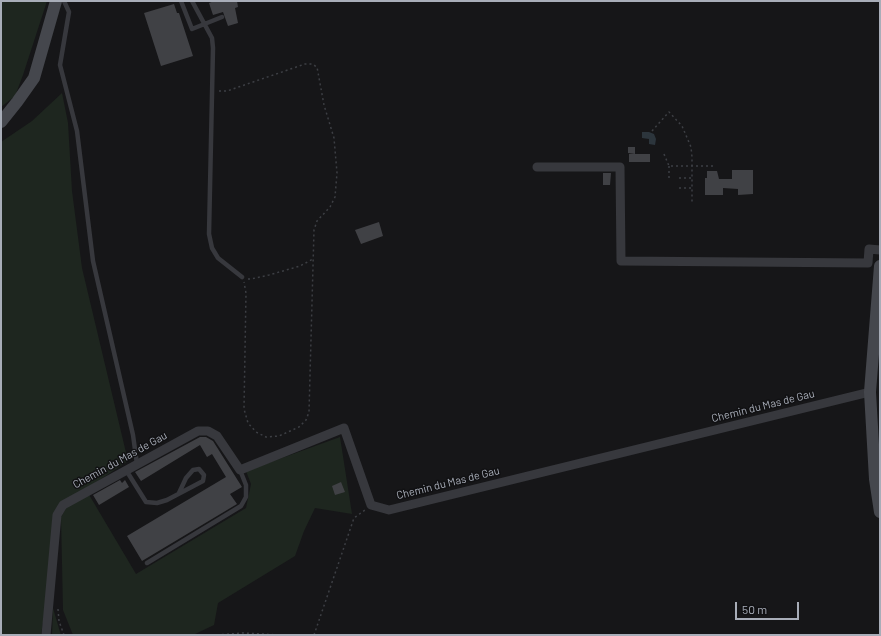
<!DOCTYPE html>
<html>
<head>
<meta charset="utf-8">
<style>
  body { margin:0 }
  #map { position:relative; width:881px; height:636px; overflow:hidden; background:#161618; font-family:Barlow,sans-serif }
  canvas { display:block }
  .frame { position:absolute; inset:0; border:2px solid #a8adb8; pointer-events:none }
  .scale { position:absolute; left:735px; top:602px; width:64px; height:18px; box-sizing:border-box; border:2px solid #a8adb8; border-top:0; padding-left:5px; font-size:12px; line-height:14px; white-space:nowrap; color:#a8adb8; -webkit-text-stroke:3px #111113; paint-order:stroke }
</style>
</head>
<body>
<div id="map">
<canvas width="881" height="636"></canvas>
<div class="frame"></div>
<div class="scale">50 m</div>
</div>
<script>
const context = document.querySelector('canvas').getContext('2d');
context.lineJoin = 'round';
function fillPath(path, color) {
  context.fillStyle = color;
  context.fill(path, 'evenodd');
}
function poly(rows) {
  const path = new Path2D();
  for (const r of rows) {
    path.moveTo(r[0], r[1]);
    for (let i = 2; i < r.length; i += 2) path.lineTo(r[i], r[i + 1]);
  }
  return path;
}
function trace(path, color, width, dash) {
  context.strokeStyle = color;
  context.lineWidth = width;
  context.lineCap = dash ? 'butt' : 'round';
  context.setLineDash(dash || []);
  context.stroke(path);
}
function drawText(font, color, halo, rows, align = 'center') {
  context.font = font + ' Barlow,sans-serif';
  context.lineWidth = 3;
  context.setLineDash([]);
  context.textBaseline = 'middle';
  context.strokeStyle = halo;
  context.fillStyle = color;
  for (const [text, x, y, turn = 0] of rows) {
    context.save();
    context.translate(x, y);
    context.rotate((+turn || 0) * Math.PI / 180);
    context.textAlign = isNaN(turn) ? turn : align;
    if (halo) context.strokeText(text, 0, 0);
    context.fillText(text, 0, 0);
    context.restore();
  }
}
const green = poly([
  [1,1,47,1,23,75,15,96,1,107],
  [62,93,68,123,72,191,82,268,128,461,62,505,41,635,1,635,1,142,32,121],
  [340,437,352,514,315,508,304,531,295,556,218,603,214,625,193,635,73,635,63,610,61,517,66,508,88,493,136,574,246,508,251,484,246,471],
  [53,608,60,632,61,635,52,635]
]);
const water = poly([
  [642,132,649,132,654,134,656,139,655,145,649,144,649,139,642,138]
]);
const building = poly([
  [214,1,237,1,238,7,235,8,238,23,228,26,223,12,213,15,209,3],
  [174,4,177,13,179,13,193,56,161,66,144,13],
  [628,147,635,147,635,154,628,153],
  [629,154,650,154,650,162,629,162],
  [732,170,753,170,753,194,738,195,738,189,723,188,723,195,705,195,705,178,707,178,707,171,717,171,719,179,732,179],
  [603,173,611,173,610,185,603,185],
  [379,222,383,236,361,244,355,230],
  [200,437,206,437,213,441,242,487,230,494,237,504,142,561,127,536,226,477,212,454,207,457,200,445,141,481,135,472],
  [120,480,122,483,125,480,129,487,99,505,93,495],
  [341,482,345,492,335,495,332,486]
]);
const path = poly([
  [219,91,227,91,305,64,312,64,317,67,324,105,334,138,337,173,335,197,330,207,317,221,314,230,309,412,306,420,299,427,279,436,266,437,256,432,248,423,244,409,246,293,244,282],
  [652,131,669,112,682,126,691,147,692,157,692,204],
  [664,154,669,166,716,166],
  [669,166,669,178],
  [679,178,692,178],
  [679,188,692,188],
  [248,279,251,279,269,275,300,266,313,259],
  [58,609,59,621,64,635],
  [217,635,242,633,281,635],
  [314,635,354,518,365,510]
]);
const lane = poly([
  [64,1,69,12,60,65,77,131,93,261,133,435,137,464],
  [181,1,192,29,222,17],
  [192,1,212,38,213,48,209,234,212,248,218,258,242,277],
  [126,470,146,502,157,503,167,500,203,481,204,475,199,469,193,470,186,478,179,493],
  [147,563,241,506,246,497,246,485,240,470]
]);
const street = poly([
  [537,167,620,167,621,261,868,263,869,249,880,250],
  [46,635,57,515,63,505,198,431,208,431,217,436,240,470,344,428,371,505,389,510,870,392]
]);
const secondary = poly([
  [1,122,17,102,34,78,56,1],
  [880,266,870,392,875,479,880,512]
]);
const streetNames = [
  ["Chemin du Mas de Gau",763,406,-14],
  ["Chemin du Mas de Gau",120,460,-29],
  ["Chemin du Mas de Gau",448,483,-14]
];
fillPath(green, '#1e261f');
fillPath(water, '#2c353c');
fillPath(building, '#404145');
trace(path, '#3d3f44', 1.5, [2, 3]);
trace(lane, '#37383d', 4.5);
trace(street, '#37383d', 9);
trace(secondary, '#45474d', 12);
drawText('11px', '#a8adb8', '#111113', streetNames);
</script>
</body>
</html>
